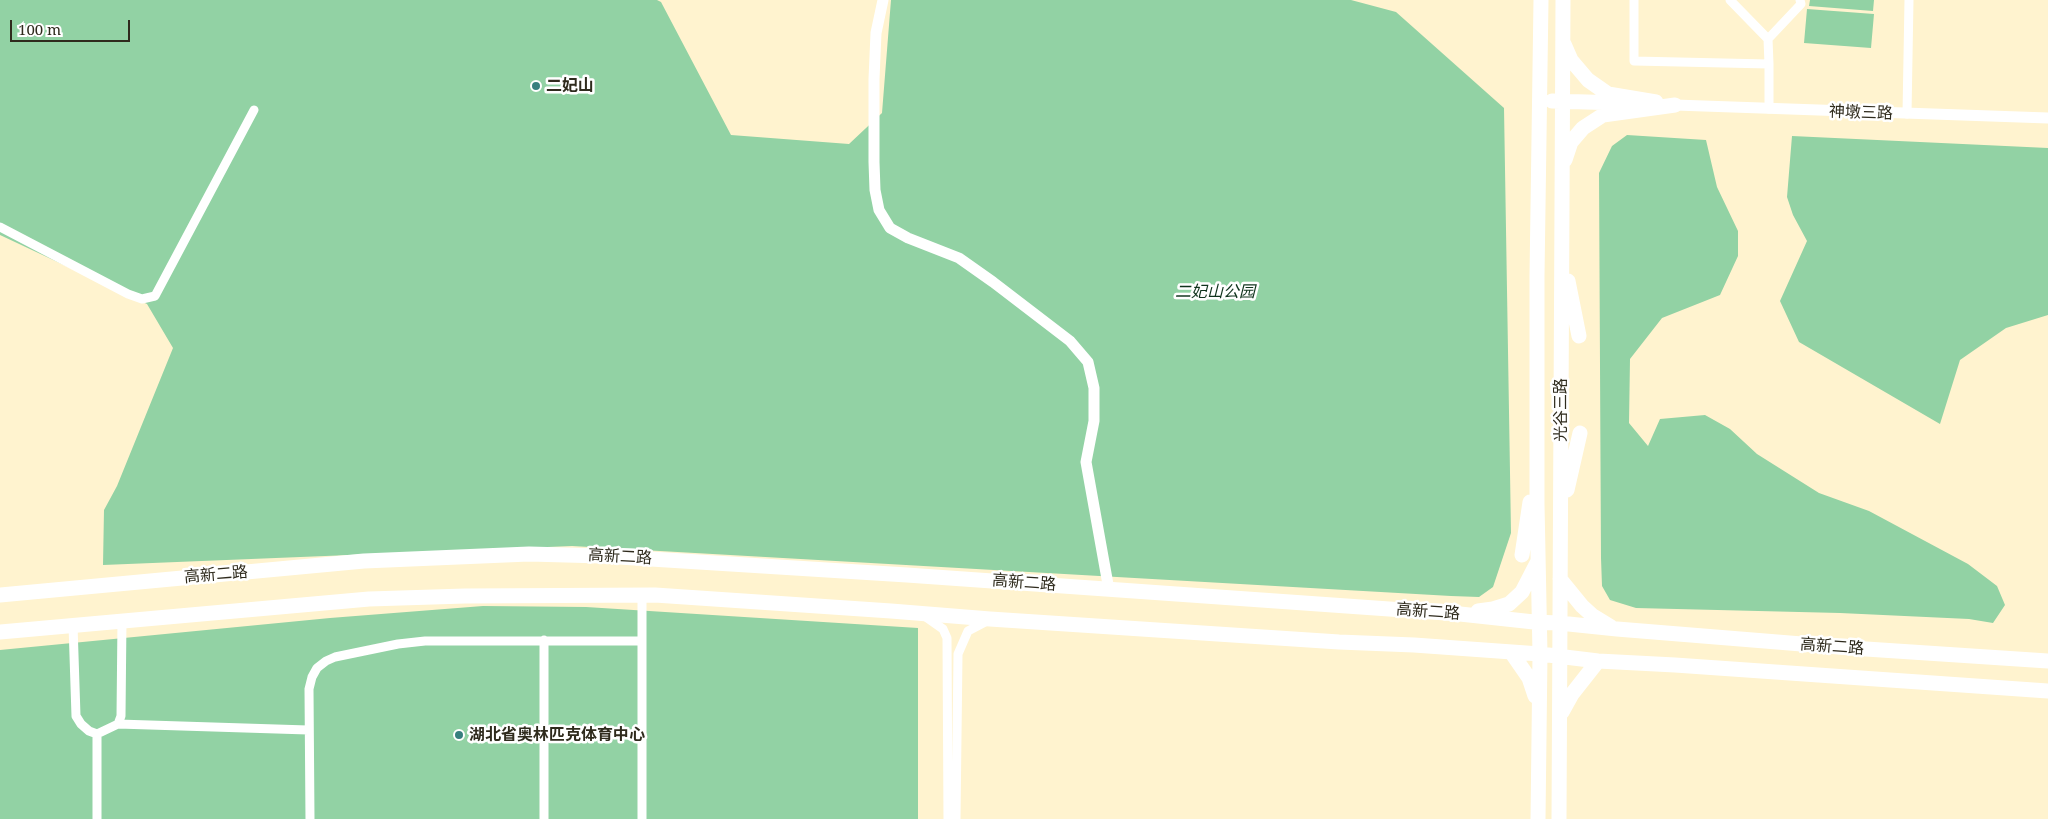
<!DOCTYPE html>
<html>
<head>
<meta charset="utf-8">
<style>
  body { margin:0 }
  #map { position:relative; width:2048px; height:819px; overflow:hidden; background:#fff3cf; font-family:"Noto Serif",serif }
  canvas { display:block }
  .scale { position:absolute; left:10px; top:20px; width:120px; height:22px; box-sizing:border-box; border:2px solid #2f2b1d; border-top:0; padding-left:6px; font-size:15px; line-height:18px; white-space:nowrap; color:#2f2b1d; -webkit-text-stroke:4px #fff; paint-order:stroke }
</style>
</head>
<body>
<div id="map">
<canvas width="2048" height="819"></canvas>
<div class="scale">100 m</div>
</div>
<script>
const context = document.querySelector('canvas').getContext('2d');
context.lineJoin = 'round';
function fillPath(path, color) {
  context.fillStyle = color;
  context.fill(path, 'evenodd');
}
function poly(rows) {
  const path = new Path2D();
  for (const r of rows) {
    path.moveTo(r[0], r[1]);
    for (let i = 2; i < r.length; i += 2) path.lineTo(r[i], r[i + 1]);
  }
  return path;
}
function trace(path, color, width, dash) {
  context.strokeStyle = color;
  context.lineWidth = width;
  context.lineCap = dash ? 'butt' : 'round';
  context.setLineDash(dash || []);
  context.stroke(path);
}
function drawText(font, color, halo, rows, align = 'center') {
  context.font = font + ' "Noto Serif","Noto Sans SC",serif';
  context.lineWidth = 5;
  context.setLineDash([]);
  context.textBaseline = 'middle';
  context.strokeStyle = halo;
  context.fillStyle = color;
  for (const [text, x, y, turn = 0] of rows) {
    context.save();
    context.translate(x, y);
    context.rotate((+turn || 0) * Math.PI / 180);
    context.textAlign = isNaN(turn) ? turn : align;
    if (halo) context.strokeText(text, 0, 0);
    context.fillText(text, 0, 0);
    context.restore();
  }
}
const green = poly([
  [0,0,657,0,661,2,731,135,849,144,882,113,891,0,1351,0,1396,12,1504,108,1511,533,1493,587,1479,597,1451,596,572,546,103,565,104,510,117,486,173,348,147,304,0,235],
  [1810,0,1874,0,1873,11,1809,6],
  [1807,9,1874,14,1871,48,1804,43],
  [1627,135,1706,140,1717,187,1738,231,1738,256,1720,295,1662,318,1630,359,1629,423,1648,446,1660,419,1705,415,1730,429,1757,454,1819,493,1869,511,1968,564,1997,586,2005,605,1993,623,1969,619,1840,613,1636,608,1610,600,1602,586,1601,558,1599,173,1612,146],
  [1792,136,2048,148,2048,315,2006,328,1960,360,1940,424,1799,342,1780,301,1807,241,1793,215,1787,197],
  [483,606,586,607,918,628,918,819,0,819,0,650,330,618]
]);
const minor = poly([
  [1634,0,1634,61,1769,64,1769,109],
  [1730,0,1768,39,1769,64],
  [1768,39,1801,4,1800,0],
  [1907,114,1909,0],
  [0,227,128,294,142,299,155,296,254,110],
  [926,617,943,629,947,638,948,819],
  [73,625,76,716,81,724,89,731,97,734,118,724,121,716,122,620],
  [118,724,308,730],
  [97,734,97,819],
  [310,819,309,689,312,677,317,668,326,661,335,657,398,644,425,641,641,641],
  [544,819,544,640],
  [642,819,642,595],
  [956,819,958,654,968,631,987,621]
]);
const tertiary = poly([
  [883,0,876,33,874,79,874,162,875,190,879,210,890,228,908,238,959,258,993,282,1070,341,1088,362,1094,388,1094,421,1086,462,1109,590],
  [1675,105,2048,118]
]);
const primary = poly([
  [1564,44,1571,60,1588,80,1608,94,1656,102],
  [1552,101,1621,103],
  [1565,160,1571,142,1583,128,1603,115,1675,105],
  [1568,281,1579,336],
  [1567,490,1580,433],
  [1522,555,1530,502],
  [1560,579,1582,606,1593,616,1611,627],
  [0,595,364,561,529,554,603,556,907,575,1460,614,1534,622,1559,623,1617,629,1851,648,2048,661],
  [1478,611,1493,609,1509,604,1522,592,1537,563],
  [0,632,369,599,465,596,655,595,891,611,990,619,1339,642,1414,645,1540,654,1598,661,1675,665,2048,691],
  [1511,652,1529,678,1535,696],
  [1562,712,1572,694,1598,661],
  [1538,819,1540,654,1537,504,1537,276,1541,0],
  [1559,819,1563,0]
]);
const markers = [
  [536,86,5,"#377f7e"],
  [459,735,5,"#377f7e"]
];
const poiNames = [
  ["二妃山",546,86],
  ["湖北省奥林匹克体育中心",469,735]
];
const streetNames = [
  ["神墩三路",1861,113,2],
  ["光谷三路",1561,410,-90],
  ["高新二路",620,557,3],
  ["高新二路",216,575,-5],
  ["高新二路",1024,583,4],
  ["高新二路",1428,612,4],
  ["高新二路",1832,647,4]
];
const parkNames = [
  ["二妃山公园",1215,292]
];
fillPath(green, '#92d2a4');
trace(minor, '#fff', 9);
trace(tertiary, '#fff', 11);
trace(primary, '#fff', 15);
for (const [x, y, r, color] of markers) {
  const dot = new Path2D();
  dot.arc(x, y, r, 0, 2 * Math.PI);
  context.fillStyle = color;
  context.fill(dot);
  trace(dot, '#fff', 2);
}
drawText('bold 16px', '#2f2b1d', '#fff', poiNames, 'left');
drawText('16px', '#2f2b1d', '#fff', streetNames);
drawText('italic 16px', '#0f331c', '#fff', parkNames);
</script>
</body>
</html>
